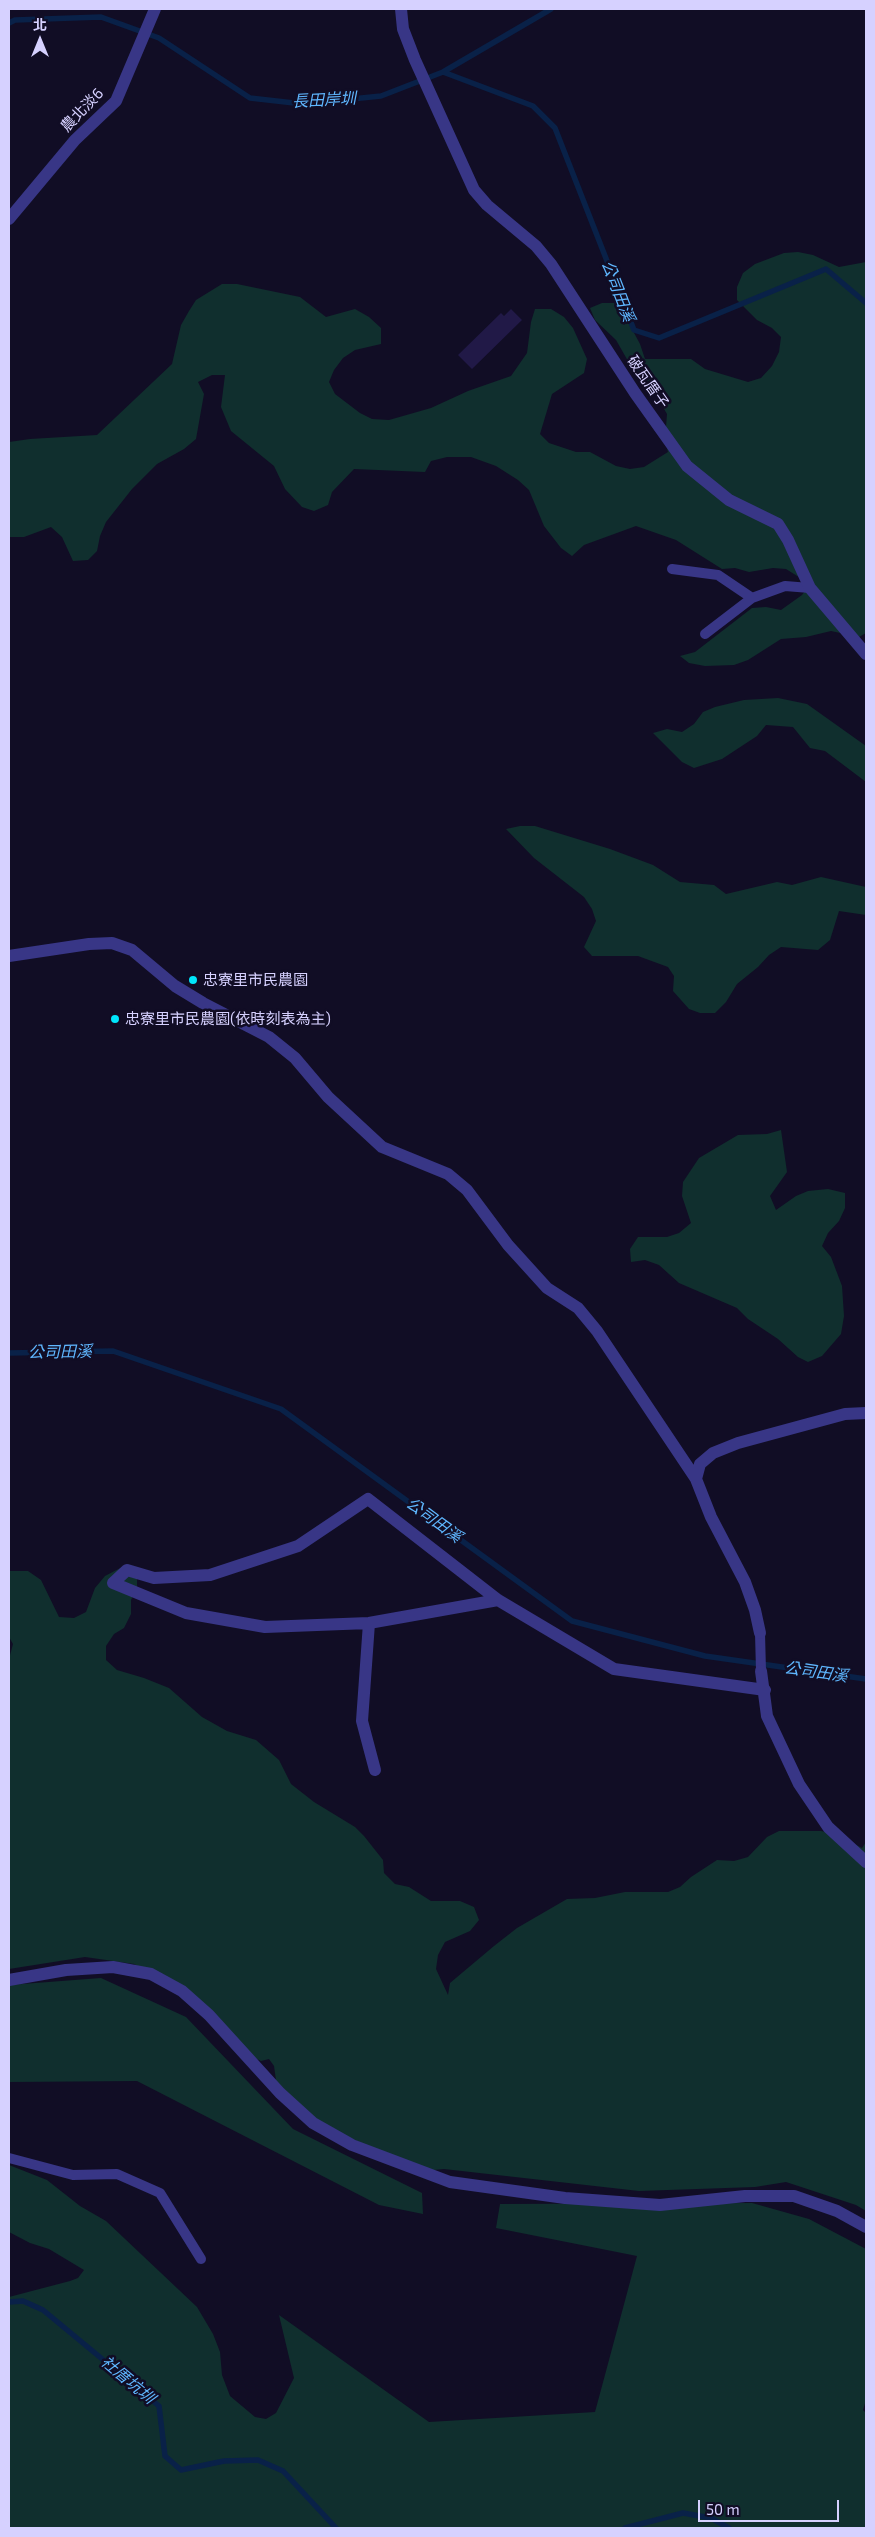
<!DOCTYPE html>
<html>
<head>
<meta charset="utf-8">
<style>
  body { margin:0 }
  #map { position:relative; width:875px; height:2537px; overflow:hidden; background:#110d25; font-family:"Exo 2","Noto Sans TC",sans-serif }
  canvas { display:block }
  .frame { position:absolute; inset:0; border:10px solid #d6d1ff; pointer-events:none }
  .north { position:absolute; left:15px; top:15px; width:50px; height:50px; -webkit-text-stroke:4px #110d25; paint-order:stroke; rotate:0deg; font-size:14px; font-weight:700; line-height:20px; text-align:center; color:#d6d1ff }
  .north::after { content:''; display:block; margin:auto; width:18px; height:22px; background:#d6d1ff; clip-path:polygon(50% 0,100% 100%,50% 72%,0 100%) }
  .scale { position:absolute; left:698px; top:2500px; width:141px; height:22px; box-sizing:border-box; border:2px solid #d6d1ff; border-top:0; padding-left:6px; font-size:15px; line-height:18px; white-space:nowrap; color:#d6d1ff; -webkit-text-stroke:4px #110d25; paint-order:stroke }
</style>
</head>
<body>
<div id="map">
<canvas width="875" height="2537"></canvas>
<div class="frame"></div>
<div class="north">北</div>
<div class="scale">50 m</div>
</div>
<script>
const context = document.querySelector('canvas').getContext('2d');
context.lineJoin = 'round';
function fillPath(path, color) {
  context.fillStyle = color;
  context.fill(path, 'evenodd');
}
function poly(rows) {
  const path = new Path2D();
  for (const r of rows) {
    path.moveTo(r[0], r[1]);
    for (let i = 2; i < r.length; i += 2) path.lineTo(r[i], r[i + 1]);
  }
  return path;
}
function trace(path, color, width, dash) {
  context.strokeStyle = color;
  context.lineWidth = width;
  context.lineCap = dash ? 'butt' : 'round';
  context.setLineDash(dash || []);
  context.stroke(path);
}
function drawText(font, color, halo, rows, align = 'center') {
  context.font = font + ' "Exo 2","Noto Sans TC",sans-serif';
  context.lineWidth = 5;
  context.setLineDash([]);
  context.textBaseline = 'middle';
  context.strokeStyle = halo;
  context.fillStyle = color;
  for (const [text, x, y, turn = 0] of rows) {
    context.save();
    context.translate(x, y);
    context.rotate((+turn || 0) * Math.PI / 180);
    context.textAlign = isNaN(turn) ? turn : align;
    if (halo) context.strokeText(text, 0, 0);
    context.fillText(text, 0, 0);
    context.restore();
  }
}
const green = poly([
  [798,252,813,255,839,267,866,262,866,633,859,637,831,631,806,637,781,639,748,660,734,665,705,666,689,663,680,656,695,652,752,608,766,607,781,610,802,595,810,584,786,569,773,568,749,572,735,568,722,569,676,540,636,526,584,545,572,556,561,548,544,526,529,490,518,480,496,466,471,457,447,457,431,461,425,472,354,469,332,492,328,505,314,511,302,507,285,489,274,466,231,431,221,407,225,375,212,375,198,382,204,394,196,439,184,449,157,464,132,489,106,522,100,536,97,551,88,560,73,561,62,537,51,527,24,537,9,537,9,442,30,439,97,435,172,364,181,325,189,311,196,300,222,284,237,284,300,297,326,317,355,309,369,317,381,328,381,344,355,350,343,358,334,370,329,382,335,394,360,413,372,419,389,420,431,408,468,391,511,376,527,353,531,322,535,309,551,309,564,317,573,328,587,359,584,373,552,394,540,434,549,443,576,452,590,452,616,466,630,469,644,467,668,452,665,440,667,414,660,402,628,361,616,340,595,320,590,308,602,303,616,303,625,316,640,344,645,359,691,359,705,369,748,382,761,378,772,366,779,352,781,337,772,328,757,320,737,300,737,287,743,273,755,264,784,253],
  [778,698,807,704,866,746,866,782,825,751,810,748,793,727,766,725,757,736,722,759,694,768,682,762,653,733,667,729,682,732,694,724,703,712,715,707,744,700],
  [520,826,535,826,610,849,653,865,680,882,714,885,726,894,777,882,792,885,821,877,866,887,866,915,839,911,830,940,818,950,781,947,769,955,758,967,737,984,726,1002,715,1013,700,1013,689,1009,673,991,674,976,668,967,638,956,592,956,584,947,596,921,592,909,584,897,534,858,506,829],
  [781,1130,787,1172,770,1196,776,1210,796,1196,808,1191,828,1189,845,1193,845,1208,839,1221,828,1233,822,1246,831,1257,842,1286,844,1316,841,1334,822,1356,808,1362,798,1357,778,1339,748,1319,737,1308,679,1283,659,1265,645,1260,631,1262,630,1249,638,1237,667,1237,679,1233,691,1223,682,1196,683,1182,699,1158,738,1135,767,1134],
  [128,1564,137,1574,137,1588,131,1600,131,1614,124,1628,114,1634,106,1646,106,1660,117,1670,144,1678,169,1688,202,1717,227,1731,256,1740,279,1760,291,1784,314,1802,355,1827,364,1836,383,1860,384,1873,395,1884,409,1887,431,1901,460,1901,474,1907,479,1920,470,1931,445,1942,438,1955,436,1969,448,1995,450,1983,494,1946,517,1928,567,1899,595,1898,625,1892,668,1892,680,1887,691,1877,717,1860,734,1861,748,1857,767,1837,779,1831,821,1831,835,1834,862,1848,866,1842,866,2211,856,2205,786,2182,755,2187,639,2191,444,2169,423,2171,324,2126,277,2087,274,2066,269,2059,261,2061,253,2057,197,2004,143,1969,134,1964,85,1957,9,1969,9,1659,13,1644,9,1637,9,1571,28,1571,41,1580,59,1617,74,1618,86,1612,95,1588,105,1576],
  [101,1978,186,2017,293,2129,422,2193,423,2214,379,2205,137,2081,9,2082,9,1985],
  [9,2165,47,2180,80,2206,106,2221,197,2307,213,2334,220,2352,222,2375,230,2396,255,2417,266,2419,276,2413,294,2378,279,2315,429,2422,595,2412,637,2256,496,2228,500,2204,752,2203,809,2219,866,2249,866,2400,863,2410,866,2413,866,2528,9,2528,9,2297,70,2281,78,2278,84,2270,49,2249,30,2243,9,2232]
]);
const stream = poly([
  [9,23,15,20,101,17,159,38,250,98,303,104,381,96,443,72,551,9],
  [443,72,533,106,555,128,634,330,659,338,826,269,866,303],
  [9,1353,113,1351,281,1409,572,1621,705,1656,866,1679],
  [9,2302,23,2301,43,2310,159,2406,165,2456,181,2470,224,2461,258,2460,283,2471,336,2528],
  [625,2528,683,2513,711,2518,729,2528]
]);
const building = poly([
  [511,309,522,320,472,369,458,355,501,313,504,316]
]);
const lane = poly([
  [672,569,718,575,752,598,785,586,810,588],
  [705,634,752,598],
  [760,1633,761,1671],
  [9,2158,73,2175,117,2174,160,2193,201,2259]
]);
const street = poly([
  [401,9,403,29,415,60,474,190,487,205,536,246,551,264,635,393,687,466,729,500,778,524,788,540,810,588,866,654],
  [9,219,75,140,116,101,155,9],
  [9,956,89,944,112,943,132,950,175,986,203,1003,269,1037,295,1058,328,1097,382,1147,448,1174,467,1190,508,1245,547,1288,578,1308,597,1331,696,1479],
  [498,1600,369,1623,265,1627,186,1613,113,1583,127,1570,154,1578,210,1575,298,1546,368,1499,498,1600,614,1669,765,1690],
  [369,1623,362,1721,375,1770],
  [760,1633,755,1610,745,1582,711,1517,696,1479,700,1464,713,1453,738,1443,845,1414,866,1413],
  [761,1671,767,1716,799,1784,828,1827,866,1862],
  [9,1980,66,1970,113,1967,151,1974,182,1991,209,2015,280,2093,313,2123,352,2145,450,2182,565,2198,660,2205,745,2196,794,2196,837,2211,866,2227]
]);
const markers = [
  [193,980,5,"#00e6fc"],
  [115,1019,5,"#00e6fc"]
];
const streetNames = [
  ["農北淡6",82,110,-46],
  ["破瓦厝子",648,382,55]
];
const poiNames = [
  ["忠寮里市民農園",203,980],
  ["忠寮里市民農園(依時刻表為主)",125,1019]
];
const waterNames = [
  ["長田岸圳",324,100,-3],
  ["公司田溪",618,291,69],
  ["公司田溪",60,1352,-1],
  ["公司田溪",434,1520,36],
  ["公司田溪",816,1672,8],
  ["社厝坑圳",128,2380,40]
];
fillPath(green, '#102f2e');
trace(stream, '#092148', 5.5);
fillPath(building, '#211947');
trace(lane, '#383686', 10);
trace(street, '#383686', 12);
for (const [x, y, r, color] of markers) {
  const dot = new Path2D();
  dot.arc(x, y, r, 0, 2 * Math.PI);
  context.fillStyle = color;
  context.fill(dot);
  trace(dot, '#110d25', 2);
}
drawText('15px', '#d6d1ff', '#110d25', streetNames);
drawText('15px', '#d6d1ff', '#110d25', poiNames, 'left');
drawText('italic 16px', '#5fb7ff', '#110d25', waterNames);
</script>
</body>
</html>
